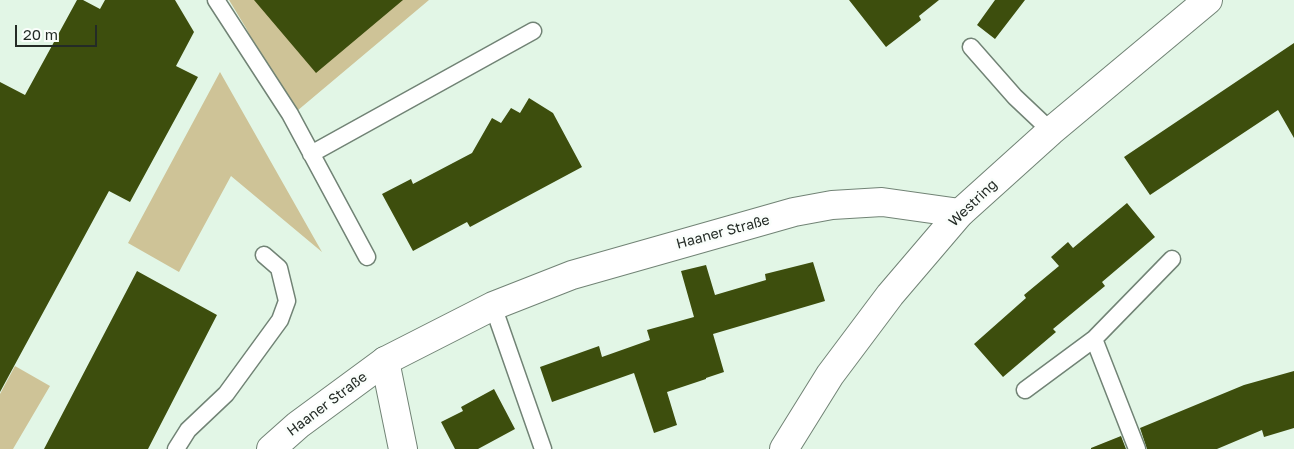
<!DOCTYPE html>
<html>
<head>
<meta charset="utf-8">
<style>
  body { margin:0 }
  #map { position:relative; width:1294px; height:449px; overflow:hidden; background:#e2f6e6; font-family:"Golos Text",sans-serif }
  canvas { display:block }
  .scale { position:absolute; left:15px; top:25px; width:82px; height:22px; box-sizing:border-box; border:2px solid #242b26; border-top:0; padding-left:6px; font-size:15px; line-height:18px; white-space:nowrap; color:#242b26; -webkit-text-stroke:4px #fafefb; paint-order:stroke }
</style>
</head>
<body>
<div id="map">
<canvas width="1294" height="449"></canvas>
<div class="scale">20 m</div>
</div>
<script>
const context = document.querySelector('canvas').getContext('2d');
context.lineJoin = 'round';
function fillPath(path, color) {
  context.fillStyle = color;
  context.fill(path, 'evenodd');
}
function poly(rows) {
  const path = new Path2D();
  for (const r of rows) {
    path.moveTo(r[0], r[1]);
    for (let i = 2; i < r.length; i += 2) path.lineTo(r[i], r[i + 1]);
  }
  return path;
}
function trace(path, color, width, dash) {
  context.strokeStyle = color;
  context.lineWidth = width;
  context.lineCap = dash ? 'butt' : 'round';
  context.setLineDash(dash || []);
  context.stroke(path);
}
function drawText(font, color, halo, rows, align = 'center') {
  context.font = font + ' "Golos Text",sans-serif';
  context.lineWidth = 5;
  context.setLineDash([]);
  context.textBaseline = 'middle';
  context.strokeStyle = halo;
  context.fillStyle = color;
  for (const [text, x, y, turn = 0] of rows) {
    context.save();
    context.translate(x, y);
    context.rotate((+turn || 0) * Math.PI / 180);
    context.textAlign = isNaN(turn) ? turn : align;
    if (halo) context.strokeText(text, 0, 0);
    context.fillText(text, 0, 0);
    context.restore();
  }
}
const green = poly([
  [229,0,429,0,291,116,246,28],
  [220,72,322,252,231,176,179,272,128,243],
  [15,366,50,386,13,449,0,449,0,394]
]);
const building = poly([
  [77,0,83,0,100,9,105,0,175,0,194,32,176,66,198,77,130,202,109,191,0,392,0,82,25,95],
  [254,0,403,0,316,73],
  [849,0,939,0,919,16,921,20,886,47],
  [995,0,1025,0,995,39,977,25],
  [1294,43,1294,138,1278,110,1150,195,1124,157],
  [529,98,553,113,582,167,470,227,467,222,413,251,382,194,411,179,413,184,472,153,492,118,501,123,511,108,520,113],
  [1127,203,1155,237,1102,282,1105,286,1053,329,1056,332,1003,377,974,344,1026,298,1024,295,1059,266,1051,257,1068,242,1073,248],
  [813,262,825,301,713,334,724,372,706,378,706,379,667,392,677,425,654,433,634,373,552,402,540,367,599,346,602,357,650,340,647,330,694,317,681,271,706,265,715,295,766,280,765,274],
  [137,271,217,315,148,449,44,449],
  [1294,371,1294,428,1264,437,1262,430,1217,449,1147,449,1140,428,1244,385],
  [494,389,515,429,478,449,455,449,441,422,463,411,461,407],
  [1121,436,1126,449,1091,449,1091,448]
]);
const service = poly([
  [216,0,290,114,367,257],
  [971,47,1015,97,1051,131],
  [311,154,533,31],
  [493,306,543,449],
  [1025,390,1094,339],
  [176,449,188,430,226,394,280,320,287,301,279,268,264,255],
  [1137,449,1094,339,1172,259]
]);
const minor = poly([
  [385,361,403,449]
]);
const secondary = poly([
  [271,449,298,425,385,361,493,306,572,275,794,212,832,205,882,202,960,213]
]);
const primary = poly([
  [784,449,830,375,890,295,960,213,1051,131,1208,0]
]);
const streetNames = [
  ["Westring",973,203,-44],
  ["Haaner Straße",723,232,-15],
  ["Haaner Straße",327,404,-37]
];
fillPath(green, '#cec397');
fillPath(building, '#3d4e0d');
trace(service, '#718375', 19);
trace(minor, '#718375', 30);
trace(secondary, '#718375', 30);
trace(primary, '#718375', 30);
trace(service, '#fff', 16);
trace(minor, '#fff', 28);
trace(secondary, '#fff', 28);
trace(primary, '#fff', 28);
drawText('14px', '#242b26', '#fafefb', streetNames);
</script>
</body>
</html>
